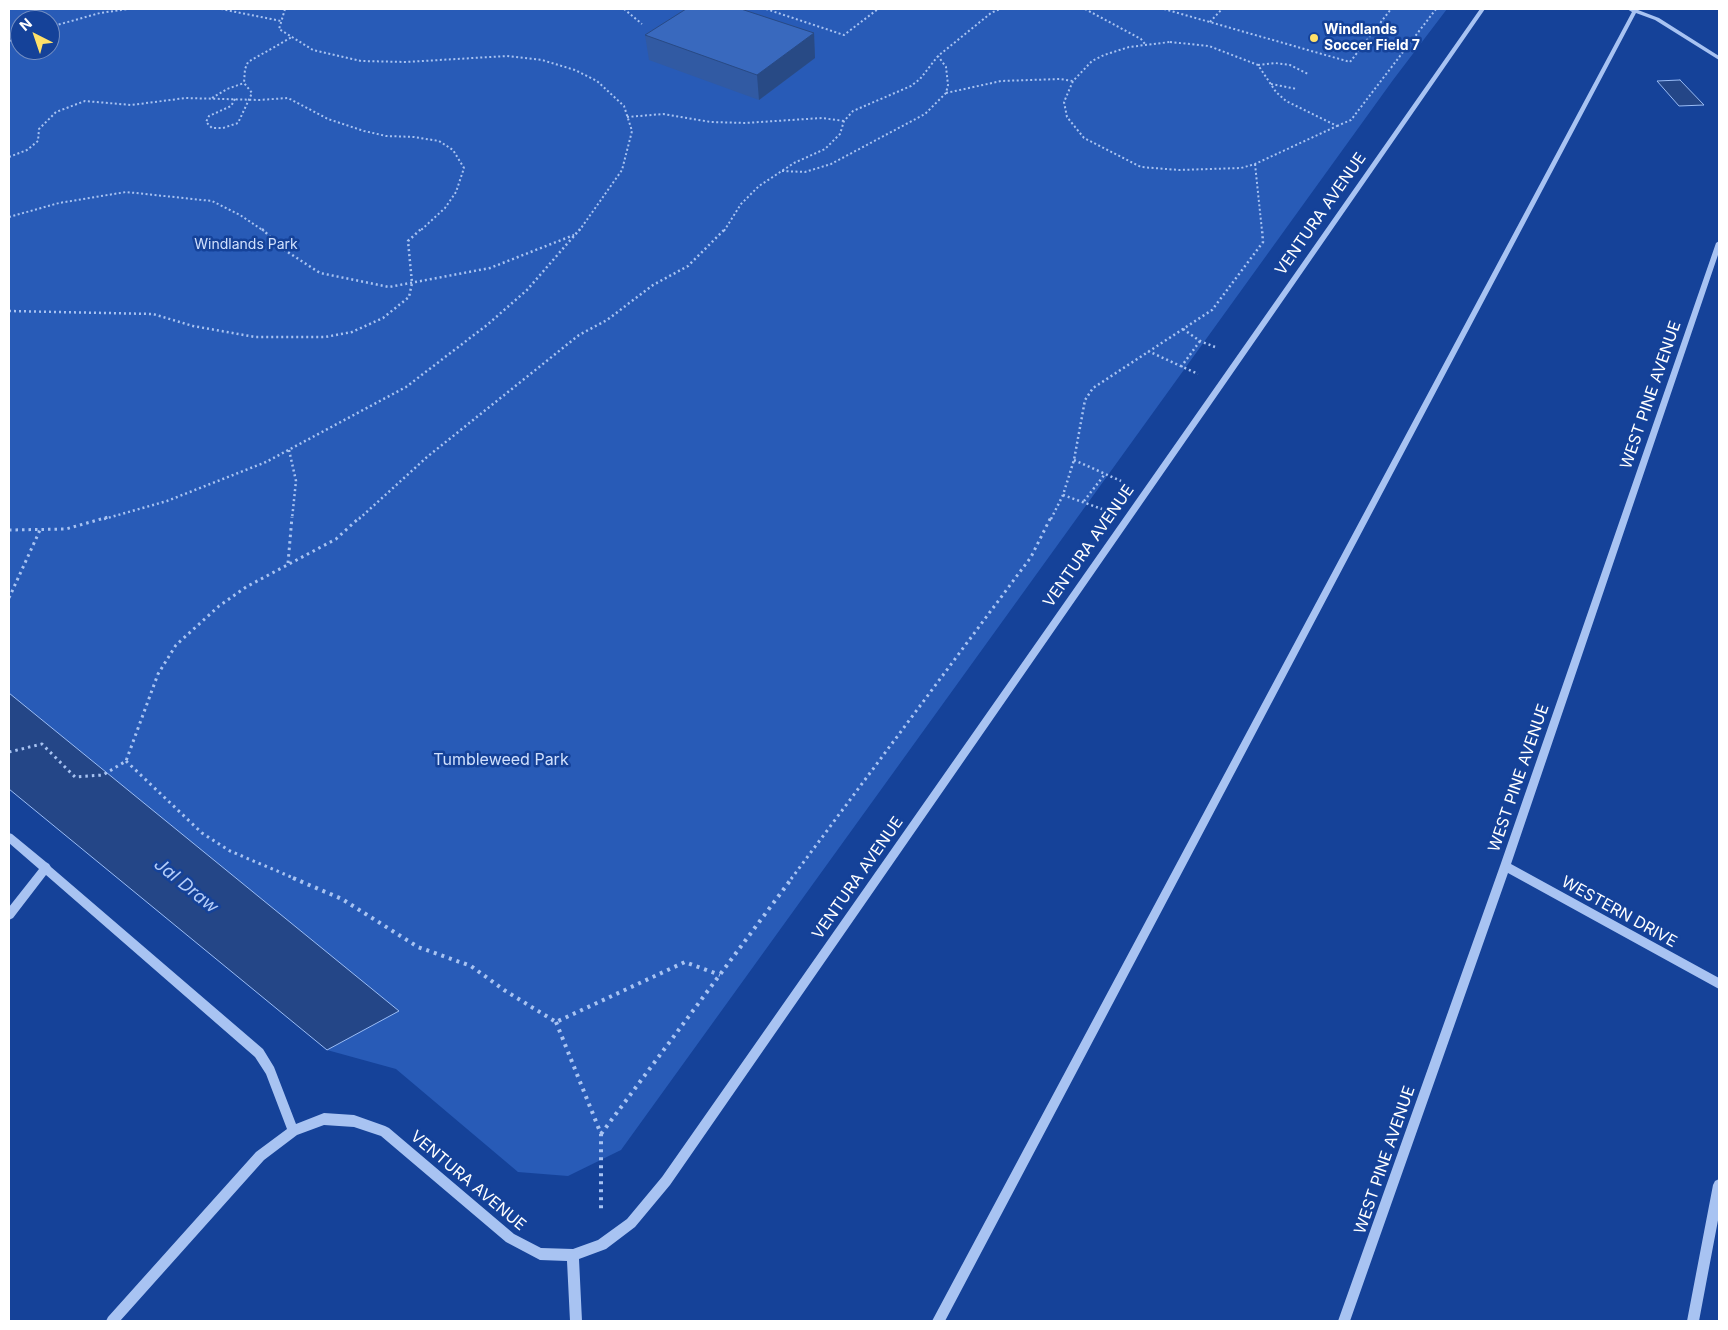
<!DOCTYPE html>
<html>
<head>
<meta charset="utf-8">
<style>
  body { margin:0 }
  #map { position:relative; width:1728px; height:1330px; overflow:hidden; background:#154299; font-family:Inter,sans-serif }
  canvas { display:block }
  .frame { position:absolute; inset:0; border:10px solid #fff; pointer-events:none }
  .north { position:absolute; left:10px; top:10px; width:50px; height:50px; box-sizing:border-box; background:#154299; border:1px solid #738ec2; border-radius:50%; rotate:319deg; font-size:14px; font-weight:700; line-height:20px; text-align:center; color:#fff }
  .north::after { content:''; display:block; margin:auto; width:18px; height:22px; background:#ffe169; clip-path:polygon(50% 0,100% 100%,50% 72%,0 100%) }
</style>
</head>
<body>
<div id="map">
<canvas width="1728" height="1330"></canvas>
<div class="frame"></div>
<div class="north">N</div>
</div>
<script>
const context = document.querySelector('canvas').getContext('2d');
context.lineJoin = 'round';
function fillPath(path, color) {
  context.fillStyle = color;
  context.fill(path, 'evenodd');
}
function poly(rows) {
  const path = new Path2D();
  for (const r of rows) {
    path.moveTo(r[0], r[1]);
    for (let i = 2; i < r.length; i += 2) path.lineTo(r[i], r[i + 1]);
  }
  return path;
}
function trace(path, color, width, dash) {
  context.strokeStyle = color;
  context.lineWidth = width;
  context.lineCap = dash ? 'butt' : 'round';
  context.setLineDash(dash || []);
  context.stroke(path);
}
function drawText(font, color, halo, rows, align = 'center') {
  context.font = font + ' Inter,sans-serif';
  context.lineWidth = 5;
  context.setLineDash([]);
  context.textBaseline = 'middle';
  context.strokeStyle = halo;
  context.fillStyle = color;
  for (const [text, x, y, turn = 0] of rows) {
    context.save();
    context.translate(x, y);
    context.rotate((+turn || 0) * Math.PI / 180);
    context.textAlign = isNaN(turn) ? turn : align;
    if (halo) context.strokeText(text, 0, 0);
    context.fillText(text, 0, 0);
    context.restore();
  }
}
const green = poly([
  [9,9,1447,9,1393,80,621,1150,568,1176,518,1172,396,1069,327,1050,9,769],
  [20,20,50,20,50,50,20,50]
]);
const water = poly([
  [1680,80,1704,105,1679,106,1657,81,1680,80],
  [9,693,399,1011,327,1050,9,789,9,693]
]);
const pathFar3 = poly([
  [221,9,281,21],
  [285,9,279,29,313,50,361,61,406,62,507,56,542,60,575,70,597,81,624,106,632,131,622,170,579,231],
  [624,9,642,24],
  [766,9,844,35,878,9],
  [1085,9,1141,39,1145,44],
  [1164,9,1350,62,1391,9],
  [1210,22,1222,9],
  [50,27,100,13,128,9],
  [9,41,20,37],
  [1170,42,1209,46,1258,65,1276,92,1286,101,1337,126,1255,164,1241,168,1179,170,1141,167,1084,138,1067,117,1064,102,1073,81,1092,61,1104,55,1129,47,1170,42],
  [1258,65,1275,63,1290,65,1308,74],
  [1271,84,1297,89],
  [946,93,1001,81,1060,79,1073,81],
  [212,98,227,89,244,83],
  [235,99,231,106,209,116,206,122,212,128,223,128,238,123,252,93,244,83,245,69,248,62,292,37],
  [627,117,663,114,711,122,745,123,822,118,844,121],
  [1337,126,1351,120,1436,9],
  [9,157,27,150,38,141,39,129,56,112,85,101,131,105,186,98,259,100,288,98,328,119,364,131,386,136,414,137,439,141,453,150,464,168,456,192,445,208,420,231],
  [1255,164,1262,231],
  [782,171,805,172,831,164,925,114,946,93,948,85,946,67,938,56],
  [9,217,59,203,126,192,212,201,240,215,264,231],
  [724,231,741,204,759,186,794,163,825,149,840,134,844,121,853,111,911,86,920,79,938,56,991,13,1000,9]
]);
const pathFar2 = poly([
  [262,229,283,249,320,273,389,287,490,268,574,235],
  [9,311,153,314,193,326,255,337,325,337,352,332,383,318,409,297,412,283,408,241,421,229],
  [1183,329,1200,341,1215,347],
  [1148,351,1198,374],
  [1181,367,1200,341],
  [289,450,296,481,292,519],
  [1074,460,1121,481],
  [1063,495,1102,509],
  [1084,501,1105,474],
  [104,519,167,501,266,462,406,387,487,325,527,290,580,229],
  [359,519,427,457,579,335,607,320,653,285,688,266,725,229],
  [1051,519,1063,495,1074,460,1085,400,1093,388,1212,310,1263,242,1262,229]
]);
const pathFar1 = poly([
  [9,530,66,529,108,517],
  [288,563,292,517],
  [9,598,40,530],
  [9,752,42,744,75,777,103,775,126,761,158,674,176,645,219,606,246,587,336,539,360,517],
  [126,761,202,833,230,851,296,879],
  [791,879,1031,557,1051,517]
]);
const path = poly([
  [293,878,342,899,418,947,471,966,504,990,556,1022,685,962,720,975],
  [556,1022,601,1134,601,1209],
  [601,1134,792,878]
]);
const minor = poly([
  [1480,9,1485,9,670,1185,635,1227,606,1249,579,1259,582,1321,570,1321,567,1261,540,1260,506,1242,381,1136,354,1127,324,1125,297,1135,264,1160,120,1321,106,1321,108,1317,256,1152,287,1129,266,1074,255,1057,46,875,13,918,9,920,9,907,39,869,9,843,9,833,12,834,46,862,49,864,51,867,263,1049,274,1067,296,1124,324,1113,354,1115,385,1126,389,1128,514,1234,541,1248,573,1249,598,1240,627,1219,662,1177,1480,9],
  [1627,9,1638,9,1638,10,1659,18,1719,56,1719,60,1655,20,1636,13,945,1321,932,1321,1632,12,1627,9],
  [1719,241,1719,252,1511,864,1719,978,1719,989,1508,873,1350,1321,1338,1321,1500,866,1716,243,1719,241],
  [1719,1179,1719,1215,1699,1321,1687,1321,1713,1185,1715,1181,1719,1179]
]);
const wall = poly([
  [814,33,815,58,759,100,649,60,645,35]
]);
const shadedWall = poly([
  [814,33,815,58,759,100,757,75]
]);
const building = poly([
  [686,9,741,9,814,33,757,75,645,35,686,9]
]);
const markers = [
  [1314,38,5,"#ffe169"]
];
const farPoinames = [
  ["Windlands",1324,30],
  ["Soccer Field 7",1324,46]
];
const farParknames = [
  ["Windlands Park",246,245]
];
const streetNames = [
  ["VENTURA AVENUE",1321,214,-55],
  ["WEST PINE AVENUE",1651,395,-71],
  ["VENTURA AVENUE",1089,546,-55],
  ["WEST PINE AVENUE",1519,778,-71],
  ["VENTURA AVENUE",858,878,-55],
  ["WESTERN DRIVE",1619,912,29],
  ["WEST PINE AVENUE",1385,1160,-71],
  ["VENTURA AVENUE",468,1181,40]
];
const parkNames = [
  ["Tumbleweed Park",501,760]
];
const waterNames = [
  ["Jal Draw",186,886,39]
];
fillPath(green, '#285bb7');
fillPath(water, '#244687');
trace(water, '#9abcf5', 1);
trace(pathFar3, '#a8c3f2', 2, [2, 2.5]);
trace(pathFar2, '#a8c3f2', 2.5, [2, 3]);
trace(pathFar1, '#a8c3f2', 3, [2.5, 4]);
trace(path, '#a8c3f2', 4, [3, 5]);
fillPath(minor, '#a8c3f2');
fillPath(wall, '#315aa3');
fillPath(shadedWall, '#284a85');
fillPath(building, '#3969be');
trace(building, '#284a85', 1);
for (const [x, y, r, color] of markers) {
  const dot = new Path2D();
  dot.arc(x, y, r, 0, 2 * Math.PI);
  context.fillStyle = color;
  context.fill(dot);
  trace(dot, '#154299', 2);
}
drawText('bold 14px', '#fff', '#154299', farPoinames, 'left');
drawText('14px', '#d0e0fd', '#154299', farParknames);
drawText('16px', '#fff', '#154299', streetNames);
drawText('16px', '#d0e0fd', '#154299', parkNames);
drawText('italic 18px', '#b4cdf9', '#154299', waterNames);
</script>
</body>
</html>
